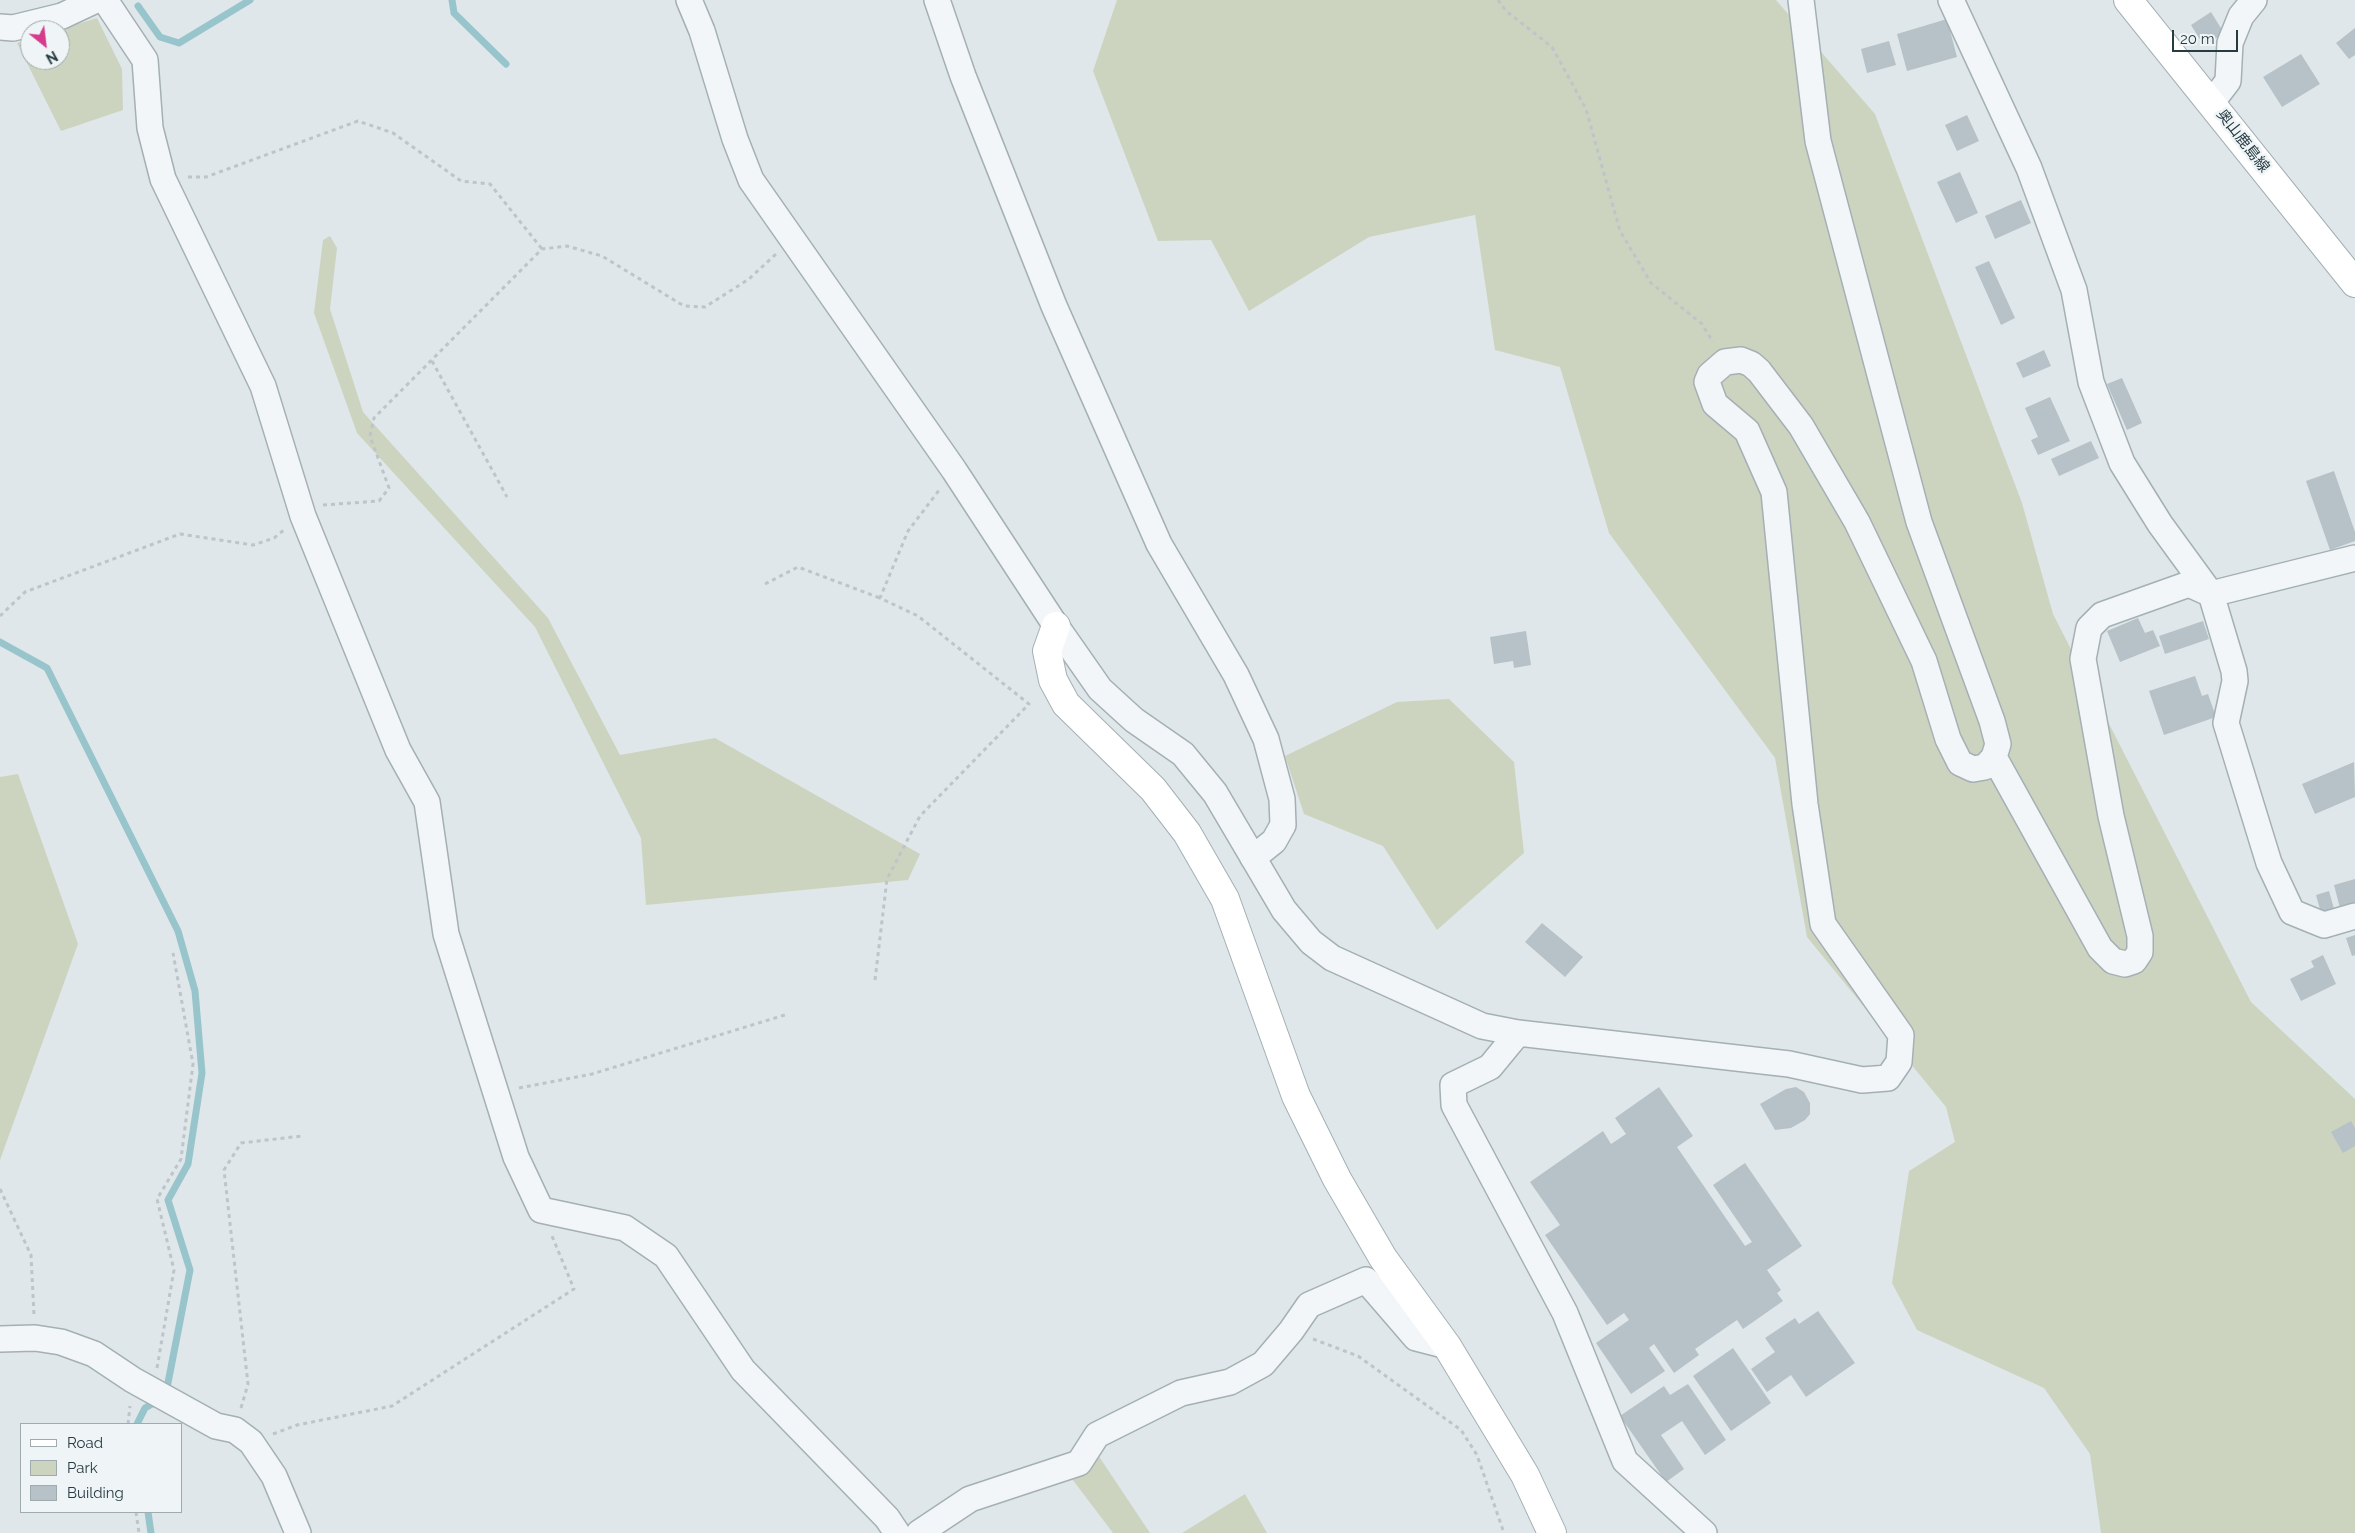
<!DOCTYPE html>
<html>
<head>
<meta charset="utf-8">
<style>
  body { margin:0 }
  #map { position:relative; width:2355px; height:1533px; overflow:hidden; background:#dfe7ea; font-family:Raleway,sans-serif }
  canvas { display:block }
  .legend { position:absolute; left:20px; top:1423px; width:162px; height:90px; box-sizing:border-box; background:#eff5f7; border:1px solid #9fabaf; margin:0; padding:6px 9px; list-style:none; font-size:15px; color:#273b42 }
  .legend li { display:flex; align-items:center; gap:10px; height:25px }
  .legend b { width:25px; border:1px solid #9fabaf }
  .north { position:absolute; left:20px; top:20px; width:50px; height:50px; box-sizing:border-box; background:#eff5f7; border:1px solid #9fabaf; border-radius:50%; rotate:151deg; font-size:14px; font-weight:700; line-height:20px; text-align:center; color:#273b42 }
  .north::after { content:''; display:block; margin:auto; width:18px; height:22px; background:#d73c8c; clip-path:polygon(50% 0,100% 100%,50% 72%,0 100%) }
  .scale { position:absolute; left:2172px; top:30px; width:66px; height:22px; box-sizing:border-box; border:2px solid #273b42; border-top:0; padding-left:6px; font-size:15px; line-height:18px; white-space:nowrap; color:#273b42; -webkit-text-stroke:4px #eff5f7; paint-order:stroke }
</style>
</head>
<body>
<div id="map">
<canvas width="2355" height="1533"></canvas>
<ul class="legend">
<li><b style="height:6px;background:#fff"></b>Road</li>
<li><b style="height:14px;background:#ccd4c0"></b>Park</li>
<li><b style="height:14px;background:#b6c2c7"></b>Building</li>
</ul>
<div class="north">N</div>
<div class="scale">20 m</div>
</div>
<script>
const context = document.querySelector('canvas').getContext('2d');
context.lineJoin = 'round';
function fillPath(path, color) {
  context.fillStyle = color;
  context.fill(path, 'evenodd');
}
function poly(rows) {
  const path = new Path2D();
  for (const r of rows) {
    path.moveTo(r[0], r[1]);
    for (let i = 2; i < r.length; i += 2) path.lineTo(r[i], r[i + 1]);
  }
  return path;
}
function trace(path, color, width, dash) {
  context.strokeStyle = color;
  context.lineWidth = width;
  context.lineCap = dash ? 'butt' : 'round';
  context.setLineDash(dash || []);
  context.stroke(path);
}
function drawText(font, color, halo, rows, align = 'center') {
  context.font = font + ' Raleway,"Noto Sans JP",sans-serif';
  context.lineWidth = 5;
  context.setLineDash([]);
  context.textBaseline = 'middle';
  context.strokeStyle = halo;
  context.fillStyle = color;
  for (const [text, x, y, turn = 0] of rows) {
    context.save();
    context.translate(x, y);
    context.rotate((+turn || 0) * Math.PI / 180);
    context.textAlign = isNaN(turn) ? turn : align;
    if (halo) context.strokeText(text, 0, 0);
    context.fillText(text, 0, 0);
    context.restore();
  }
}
const green = poly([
  [1117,0,1776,0,1875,114,2022,503,2053,614,2251,1002,2355,1099,2355,1533,2101,1533,2090,1454,2044,1388,1917,1330,1892,1283,1909,1171,1955,1142,1946,1107,1807,937,1775,758,1609,533,1560,367,1495,350,1475,215,1369,237,1249,311,1211,240,1158,241,1093,71],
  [97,18,122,69,123,110,61,131,17,43,30,39,30,60,60,60,59,30],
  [330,236,337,248,330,309,363,412,548,618,620,755,715,738,920,854,908,880,646,905,641,838,535,627,357,433,314,313,323,240],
  [1449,699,1514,762,1524,853,1437,930,1383,846,1304,814,1285,756,1397,702],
  [18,774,78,944,0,1160,0,777],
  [1096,1452,1150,1533,1113,1533,1066,1471],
  [1245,1494,1267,1533,1182,1533]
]);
const stream = poly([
  [452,0,454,13,506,64],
  [138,6,160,37,179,43,250,0],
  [0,642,47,668,178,931,195,991,202,1073,188,1164,168,1200,190,1270,166,1393],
  [137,1424,145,1408,159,1400],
  [148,1512,151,1533]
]);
const building = poly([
  [2211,12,2224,33,2204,46,2191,25],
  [1947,19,1957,57,1907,71,1897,34],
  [2355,28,2355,55,2349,59,2336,43],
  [1889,41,1896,65,1867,73,1861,49],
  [2301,54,2320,84,2282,107,2263,77],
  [1967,115,1979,141,1957,151,1945,125],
  [1960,172,1978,213,1956,223,1937,182],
  [2021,200,2031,223,1995,239,1985,216],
  [1989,261,2015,318,2001,325,1975,267],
  [2044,350,2051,366,2023,378,2016,363],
  [2122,378,2142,423,2127,430,2107,384],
  [2050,397,2070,441,2038,455,2031,440,2038,437,2025,408],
  [2091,441,2099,458,2059,476,2051,459],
  [2334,471,2355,532,2355,541,2330,550,2306,481],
  [2138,618,2145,633,2153,630,2160,646,2120,662,2107,631],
  [2203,621,2209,639,2165,654,2159,636],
  [1526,631,1531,665,1514,668,1513,661,1494,664,1490,637],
  [2195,676,2202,696,2208,694,2216,717,2164,735,2149,691],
  [2354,762,2355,797,2315,814,2302,784],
  [2355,879,2355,904,2340,908,2334,885],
  [2329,891,2334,909,2321,913,2316,895],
  [1542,923,1583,957,1565,977,1525,942],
  [2355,935,2355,955,2352,956,2346,938],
  [2323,955,2336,984,2301,1001,2290,979,2314,967,2311,961],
  [1659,1087,1693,1136,1677,1147,1745,1246,1752,1242,1713,1185,1745,1163,1802,1246,1767,1270,1781,1290,1777,1293,1783,1301,1743,1329,1737,1320,1695,1349,1699,1355,1674,1373,1654,1344,1649,1348,1665,1371,1631,1394,1596,1343,1629,1320,1624,1313,1607,1325,1545,1235,1560,1225,1530,1182,1603,1131,1611,1144,1626,1134,1615,1118],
  [1796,1087,1804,1092,1810,1103,1810,1114,1805,1120,1791,1128,1775,1130,1760,1104,1786,1089],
  [2351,1121,2355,1128,2355,1146,2343,1153,2331,1132],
  [1818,1311,1855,1363,1806,1397,1791,1375,1767,1392,1751,1369,1775,1352,1765,1338,1795,1318,1799,1324],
  [1733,1348,1771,1403,1731,1431,1693,1376],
  [1688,1384,1726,1440,1705,1455,1682,1421,1661,1435,1684,1469,1666,1482,1620,1416,1664,1386,1670,1395]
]);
const path = poly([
  [1498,0,1506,11,1552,47,1586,109,1620,231,1651,283,1702,324,1713,342],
  [188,177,206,177,358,121,393,133,461,181,490,184,542,249],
  [432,361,507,497],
  [323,505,379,501,389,488,370,436,374,418,542,249,567,246,602,256,684,306,705,307,749,279,776,254],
  [765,584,798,567,880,598],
  [0,616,25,592,180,534,253,545,274,538,285,529],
  [875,980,887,879,920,816,1029,704,918,616,880,598,908,531,940,489],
  [519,1088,592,1074,788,1014],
  [0,1189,31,1255,34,1315],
  [1313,1339,1358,1356,1461,1430,1477,1455,1504,1533],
  [157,1368,174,1270,157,1199,181,1159,193,1064,173,953],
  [241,1408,248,1384,224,1170,241,1143,302,1136],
  [128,1424,130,1406],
  [273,1434,297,1425,392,1406,574,1289,552,1236],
  [136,1512,139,1533]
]);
const street = poly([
  [105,0,145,60,150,128,163,179,263,386,303,516,398,750,427,802,446,934,516,1157,541,1210,625,1228,666,1256,743,1370,887,1518,897,1533],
  [689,0,702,31,735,139,751,180,954,470,1056,626,1100,689,1134,720,1183,754,1215,793,1284,910,1311,942,1332,958,1482,1026,1518,1033,1789,1064,1862,1080,1888,1078,1899,1062,1901,1035,1823,924,1805,804,1774,492,1747,431,1715,404,1707,382,1710,375,1725,362,1741,360,1751,364,1759,371,1801,426,1857,522,1924,661,1948,739,1960,763,1973,769,1985,767,1994,757,1998,744,1992,721,1919,522,1818,141,1801,0],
  [937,0,963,76,1054,306,1159,544,1236,675,1266,739,1282,799,1283,825,1274,841,1253,858],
  [1951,0,2029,168,2074,290,2091,382,2122,463,2160,524,2211,594,2234,671,2235,681,2226,723,2269,863,2292,912,2324,925,2355,916],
  [0,27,13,28,62,16,96,0],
  [2212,102,2228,81,2230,43,2241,16,2254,0],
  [1994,757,2100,948,2113,961,2125,964,2134,961,2140,952,2140,936,2111,816,2083,659,2089,628,2102,615,2189,584,2211,594,2355,558],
  [1518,1033,1490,1067,1453,1085,1454,1105,1565,1313,1625,1461,1704,1533],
  [0,1339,35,1338,61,1342,94,1354,133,1380,216,1426,235,1430,251,1442,274,1476,298,1533],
  [919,1533,970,1499,1079,1463,1097,1435,1181,1393,1230,1382,1263,1364,1291,1331,1309,1305,1366,1280,1416,1338,1447,1346]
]);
const secondary = poly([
  [2128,0,2355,283],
  [1056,626,1047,651,1053,680,1066,704,1153,789,1187,833,1225,899,1296,1096,1337,1179,1383,1258,1447,1346,1525,1475,1552,1533]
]);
const streetNames = [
  ["奥山鹿島線",2243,141,52]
];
fillPath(green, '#ccd4c0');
trace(stream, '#98c4cc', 7);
fillPath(building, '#b6c2c7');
trace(street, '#a4b0b4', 28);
trace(secondary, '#a4b0b4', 30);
trace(path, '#bdc5c9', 3, [4, 4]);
trace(street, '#f2f6f8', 25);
trace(secondary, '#fff', 28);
drawText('15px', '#273b42', '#eff5f7', streetNames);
</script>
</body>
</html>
